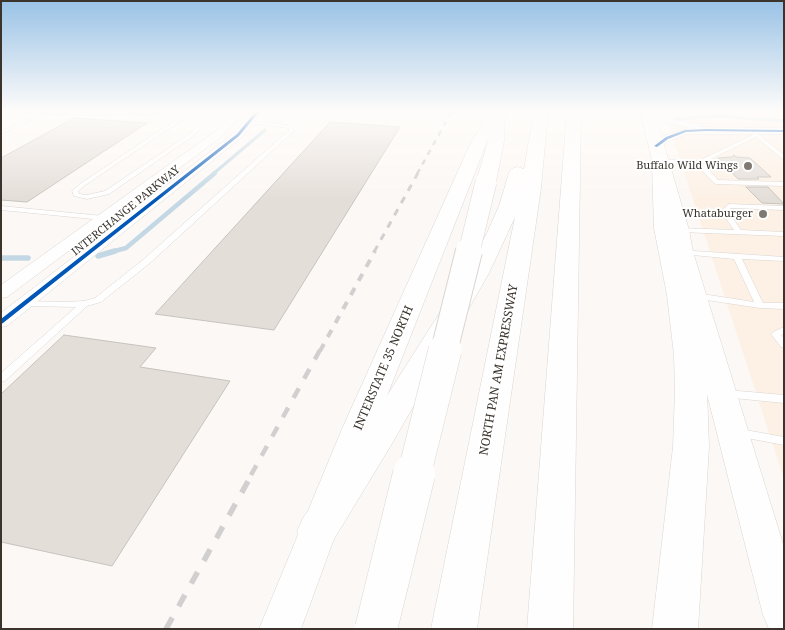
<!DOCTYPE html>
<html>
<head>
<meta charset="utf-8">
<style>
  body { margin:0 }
  #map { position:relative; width:785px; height:630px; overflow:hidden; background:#fcf8f5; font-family:"Noto Serif",serif }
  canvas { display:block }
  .frame { position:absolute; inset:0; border:2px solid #3a342d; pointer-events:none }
</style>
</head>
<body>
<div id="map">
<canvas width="785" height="630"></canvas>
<div class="frame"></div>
</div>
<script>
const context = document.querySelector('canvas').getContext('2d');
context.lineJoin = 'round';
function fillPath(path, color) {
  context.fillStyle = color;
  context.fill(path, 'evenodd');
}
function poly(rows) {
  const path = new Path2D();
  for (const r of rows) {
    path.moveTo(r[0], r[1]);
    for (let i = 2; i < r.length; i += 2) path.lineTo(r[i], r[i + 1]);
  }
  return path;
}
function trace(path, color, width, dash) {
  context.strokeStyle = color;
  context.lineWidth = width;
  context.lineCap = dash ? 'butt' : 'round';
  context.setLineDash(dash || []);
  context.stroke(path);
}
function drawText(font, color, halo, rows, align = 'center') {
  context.font = font + ' "Noto Serif",serif';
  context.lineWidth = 4;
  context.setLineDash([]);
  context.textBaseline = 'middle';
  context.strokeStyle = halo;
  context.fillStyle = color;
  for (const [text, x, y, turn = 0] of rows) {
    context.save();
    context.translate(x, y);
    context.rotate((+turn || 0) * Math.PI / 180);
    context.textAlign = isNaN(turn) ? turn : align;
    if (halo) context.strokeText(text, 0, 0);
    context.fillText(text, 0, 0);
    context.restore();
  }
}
const built = poly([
  [665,111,784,111,784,479,672,135]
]);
const streamFar2 = poly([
  [676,119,718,116,784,121],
  [213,174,265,130]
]);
const streamFar1 = poly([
  [111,252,126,248,215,173]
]);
const stream = poly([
  [98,256,115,251],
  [1,258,28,258]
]);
const building = poly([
  [74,118,147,123,27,202,1,200,1,158,74,118],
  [330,122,400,127,274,330,155,314,330,122],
  [734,155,736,157,750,158,771,177,757,177,759,179,738,179,718,158,732,157,734,155],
  [746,187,768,187,784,204,762,203,746,187],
  [64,335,156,348,140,367,230,381,112,566,1,542,1,394,64,335]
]);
const service = poly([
  [193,111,198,111,164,132,84,186,78,191,79,194,87,195,105,191,188,135,214,111,219,111,192,137,109,194,87,199,74,196,72,191,80,184,160,130,183,116,45,114,1,134,1,131,44,112,188,114,193,111],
  [281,111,331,111,329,112,283,112,281,111],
  [246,121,290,125,295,130,150,263,101,302,87,306,5,381,1,382,1,373,76,307,27,306,23,303,24,301,64,302,84,301,95,298,144,259,289,130,288,128,248,123,246,122,246,121],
  [753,130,784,155,784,160,756,137,703,163,718,180,784,182,784,186,716,184,714,183,697,165,660,163,657,161,660,159,698,161,753,135,750,132,753,130],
  [729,204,784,206,784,210,731,208,728,211,741,230,784,232,784,236,679,232,675,230,679,228,734,230,721,211,729,204],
  [1,206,103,216,106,218,103,220,1,210,1,206],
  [679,250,784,257,784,261,742,259,763,303,784,303,784,309,760,308,693,298,692,296,693,294,696,293,754,302,734,259,682,254,679,254,678,252,679,250],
  [784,327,784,334,781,335,784,338,784,348,781,347,771,334,773,332,784,327],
  [727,390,784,395,784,403,723,397,722,394,723,391,727,390],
  [740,429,784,437,784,445,736,436,734,433,736,430,740,429]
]);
const minor = poly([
  [235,111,245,111,221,137,7,297,1,298,1,285,213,133,235,111],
  [253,111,263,111,242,137,7,326,1,327,1,313,234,133,253,111],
  [644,111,656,111,672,119,700,124,700,127,784,128,784,134,687,134,671,140,656,149,651,146,663,136,689,128,666,123,644,111]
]);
const secondary = poly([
  [490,111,504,111,487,142,374,429,301,629,259,629,342,429,471,142,490,111],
  [640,111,654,111,689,230,693,252,784,547,784,629,769,629,763,615,671,252,669,230,640,111]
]);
const motorway = poly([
  [489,111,504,112,504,141,496,182,493,186,486,188,479,186,476,182,488,141,489,111],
  [534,111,548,111,541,188,477,629,431,629,515,217,489,273,393,442,331,544,317,549,303,544,297,531,303,518,369,424,465,273,487,233,499,206,509,173,511,169,518,167,524,169,534,111],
  [567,111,581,111,573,629,527,629,567,111],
  [661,159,667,160,670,164,676,228,693,295,704,355,707,390,709,447,698,629,652,629,673,447,675,390,674,355,667,295,654,228,652,164,655,160,661,159]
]);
const railFar4 = poly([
  [417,174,452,111]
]);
const railFar3 = poly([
  [374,252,418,173]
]);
const railFar2 = poly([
  [320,351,375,251]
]);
const railFar1 = poly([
  [251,475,320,350]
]);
const rail = poly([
  [166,629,252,474]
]);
const motorwayBridgeFar3 = poly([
  [469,252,486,182]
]);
const motorwayBridgeFar2 = poly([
  [444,351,469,251]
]);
const motorwayBridgeFar1 = poly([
  [414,475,445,350]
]);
const motorwayBridge = poly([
  [376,629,414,474]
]);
const cycleway = poly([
  [256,111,260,111,239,136,3,323,1,324,1,319,237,134,256,111],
  [706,129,784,130,784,132,706,131,686,132,668,139,657,147,654,146,666,137,685,130,706,129]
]);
const markers = [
  [748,166,5,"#7e7973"],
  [763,214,5,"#7e7973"]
];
const farPoinames = [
  ["Buffalo Wild Wings",738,166],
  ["Whataburger",753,214]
];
const farStreetnames = [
  ["INTERCHANGE PARKWAY",126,211,-39]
];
const streetNames = [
  ["INTERSTATE 35 NORTH",384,368,-67],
  ["NORTH PAN AM EXPRESSWAY",499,370,-80]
];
fillPath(built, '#fdf1e6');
trace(streamFar2, '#c3d8e4', 3);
trace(streamFar1, '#c3d8e4', 4.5);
trace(stream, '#c3d8e4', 5.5);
fillPath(building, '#e4ded8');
trace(building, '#c6c2bd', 1);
trace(service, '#dad5d1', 1);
trace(minor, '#dad5d1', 1);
trace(secondary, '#dad5d1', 1);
trace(motorway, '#dad5d1', 1);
fillPath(service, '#fffefe');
fillPath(minor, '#fffefe');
fillPath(secondary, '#fffefe');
fillPath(motorway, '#fffefe');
trace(railFar4, '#d1cfcf', 2.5, [5.5, 5.5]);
trace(railFar3, '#d1cfcf', 3, [7, 7]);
trace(railFar2, '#d1cfcf', 4, [8, 8]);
trace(railFar1, '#d1cfcf', 4.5, [11, 11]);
trace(rail, '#d1cfcf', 5.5, [13, 13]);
trace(motorwayBridgeFar3, '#dad5d1', 22, []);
trace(motorwayBridgeFar2, '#dad5d1', 28, []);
trace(motorwayBridgeFar1, '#dad5d1', 34, []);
trace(motorwayBridge, '#dad5d1', 43, []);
trace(motorwayBridgeFar3, '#fffefe', 21);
trace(motorwayBridgeFar2, '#fffefe', 26);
trace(motorwayBridgeFar1, '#fffefe', 33);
trace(motorwayBridge, '#fffefe', 42);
fillPath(cycleway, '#0057b8');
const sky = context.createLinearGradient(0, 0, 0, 199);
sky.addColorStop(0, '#99c2e6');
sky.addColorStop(0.56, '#fefcfa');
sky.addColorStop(1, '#fefcfa00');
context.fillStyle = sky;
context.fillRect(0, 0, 785, 199);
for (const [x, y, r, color] of markers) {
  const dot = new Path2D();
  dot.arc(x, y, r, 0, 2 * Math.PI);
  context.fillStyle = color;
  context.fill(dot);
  trace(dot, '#fff', 2);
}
drawText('11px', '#3a342d', '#fff', farPoinames, 'right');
drawText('11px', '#3a342d', '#fff', farStreetnames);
drawText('12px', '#3a342d', '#fff', streetNames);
</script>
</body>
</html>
